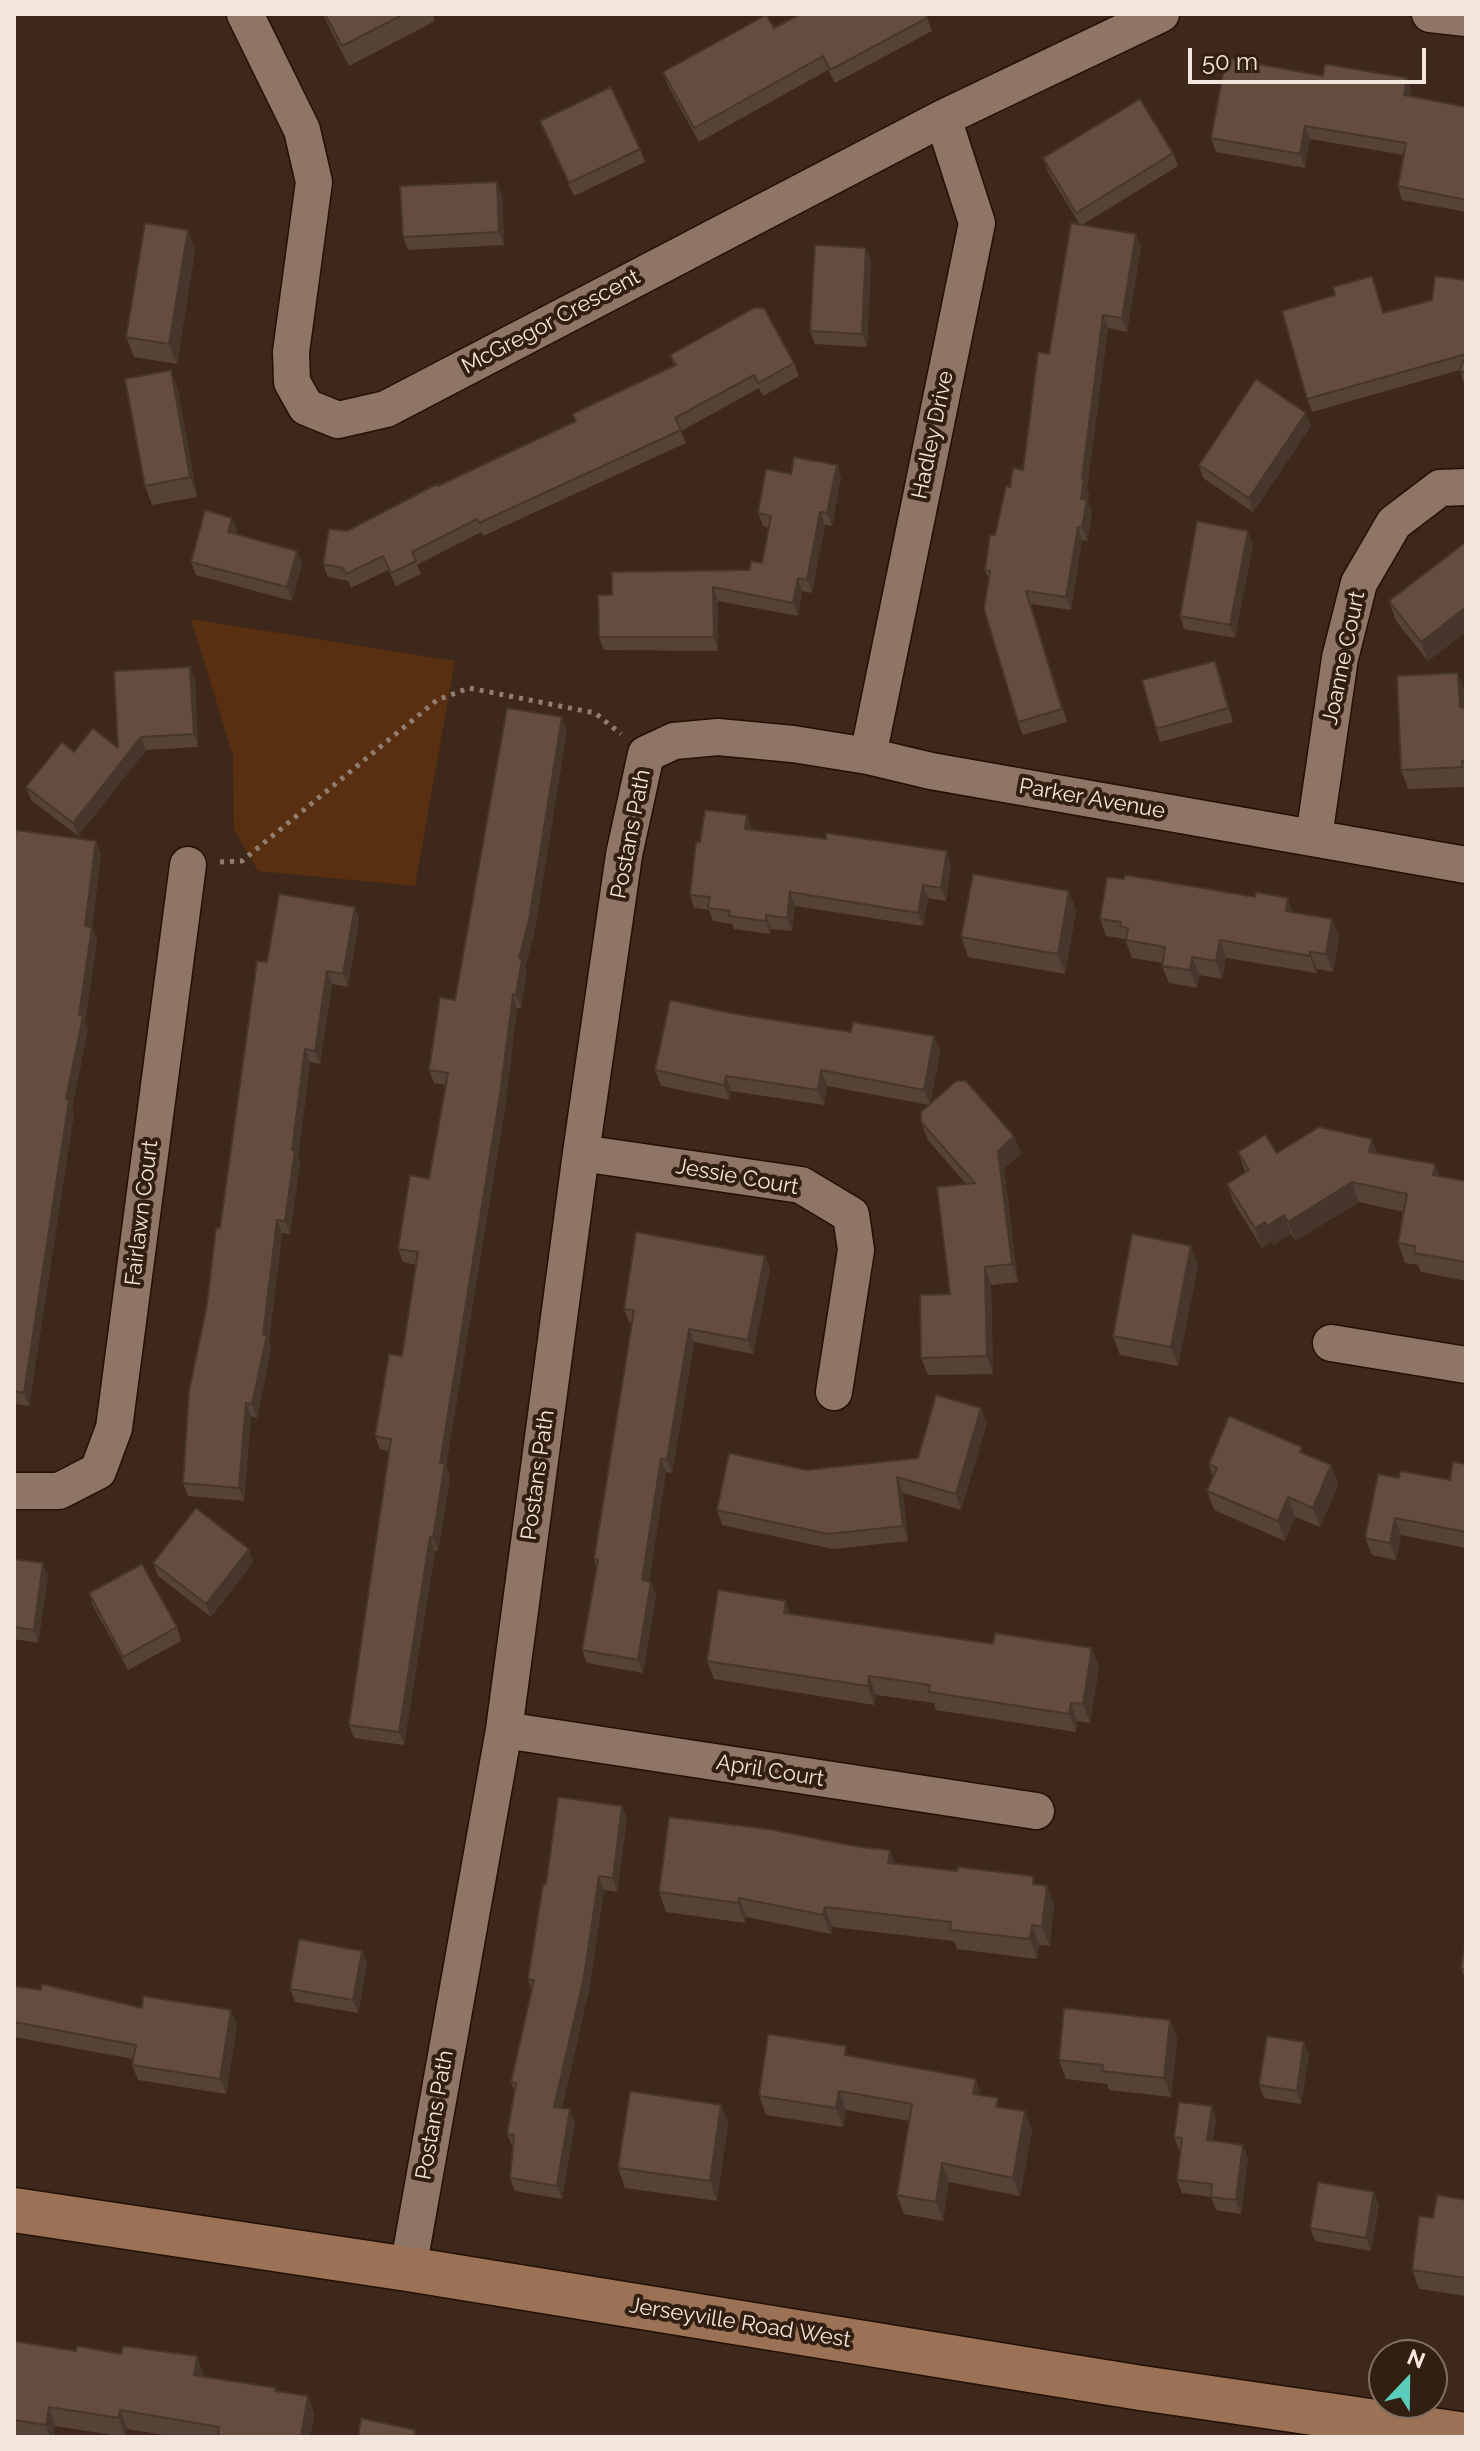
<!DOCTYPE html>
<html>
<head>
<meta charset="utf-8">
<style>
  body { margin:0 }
  #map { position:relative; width:1480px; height:2451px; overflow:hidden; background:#3d281b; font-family:Raleway,sans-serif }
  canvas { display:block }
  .frame { position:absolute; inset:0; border:16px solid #f4e6dd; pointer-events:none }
  .north { position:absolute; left:1368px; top:2339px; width:80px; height:80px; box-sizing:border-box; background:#321f11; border:2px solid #806f63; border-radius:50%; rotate:22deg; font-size:22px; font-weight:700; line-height:32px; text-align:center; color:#f4e6dd }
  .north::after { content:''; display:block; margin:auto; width:28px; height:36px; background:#5bcebb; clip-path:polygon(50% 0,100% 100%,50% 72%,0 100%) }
  .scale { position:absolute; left:1188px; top:48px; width:238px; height:36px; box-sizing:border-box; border:4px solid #f4e6dd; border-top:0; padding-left:10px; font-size:24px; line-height:28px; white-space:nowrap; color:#f4e6dd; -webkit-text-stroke:6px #321f11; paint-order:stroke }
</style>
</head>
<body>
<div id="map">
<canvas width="1480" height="2451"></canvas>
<div class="frame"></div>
<div class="north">N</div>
<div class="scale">50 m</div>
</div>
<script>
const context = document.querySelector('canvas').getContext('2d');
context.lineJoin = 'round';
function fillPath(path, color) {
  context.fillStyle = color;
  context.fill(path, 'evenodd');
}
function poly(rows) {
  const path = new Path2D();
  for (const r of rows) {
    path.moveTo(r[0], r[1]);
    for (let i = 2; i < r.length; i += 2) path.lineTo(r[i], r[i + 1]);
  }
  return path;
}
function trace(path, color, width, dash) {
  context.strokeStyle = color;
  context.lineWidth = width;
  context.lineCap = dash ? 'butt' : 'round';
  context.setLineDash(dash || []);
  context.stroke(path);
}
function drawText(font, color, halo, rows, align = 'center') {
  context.font = font + ' Raleway,sans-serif';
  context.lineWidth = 8;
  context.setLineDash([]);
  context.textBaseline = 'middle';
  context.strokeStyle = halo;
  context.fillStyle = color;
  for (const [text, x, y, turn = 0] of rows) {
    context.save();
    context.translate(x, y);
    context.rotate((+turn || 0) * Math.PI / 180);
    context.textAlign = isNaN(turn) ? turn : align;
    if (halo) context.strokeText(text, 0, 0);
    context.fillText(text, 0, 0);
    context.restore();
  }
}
const green = poly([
  [191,619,455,661,415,886,258,871,234,830,233,756]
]);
const path = poly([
  [220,862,242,861,437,700,469,688,595,713,621,734]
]);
const minor = poly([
  [245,14,302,130,314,182,291,352,292,382,306,407,338,420,386,409,943,118,1161,14],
  [1430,14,1466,18],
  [868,756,977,223,943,118],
  [1314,837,1340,658,1359,583,1394,523,1440,488,1466,487],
  [581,1153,801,1185,851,1215,856,1250,834,1392],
  [1331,1343,1466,1365],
  [14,1491,59,1491,98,1471,114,1428,188,865],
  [504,1730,1036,1811],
  [408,2269,504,1730,581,1153,624,855,646,754,674,741,718,737,793,744,868,756,931,771,1466,865]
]);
const secondary = poly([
  [14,2210,408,2269,1141,2388,1466,2435]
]);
const wall = poly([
  [323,14,433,14,435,21,349,66,327,23],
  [927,18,932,31,835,83,828,70,699,142,668,86,663,72,774,28],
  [1323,76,1407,78,1411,91,1411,96,1466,107,1466,212,1402,200,1398,186,1404,155,1310,139,1305,168,1216,152,1211,138],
  [540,121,640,149,645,162,574,196,545,134],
  [1173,153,1178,166,1082,225,1141,247,1127,332,1108,328,1087,488,1089,493,1088,501,1092,513,1087,541,1082,540,1071,610,1031,604,1067,722,1023,735,1018,722,989,580,985,570,1010,487,1023,470,1080,225,1048,172,1043,158],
  [502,195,504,245,408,250,403,237],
  [188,230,195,250,177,364,134,357,126,337],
  [866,248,871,261,867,347,815,344,810,331],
  [1466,280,1466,385,1464,384,1460,370,1312,412,1307,399,1376,289,1383,313,1432,300],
  [670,355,794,363,799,376,763,396,759,388,681,431,686,443,483,536,481,532,417,565,421,574,396,586,388,570,351,588,348,581,328,577,323,564,438,486,575,421,572,414,674,366],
  [171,370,178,390,197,497,152,505,145,486],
  [1306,413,1311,426,1253,512,1203,478,1199,465],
  [837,465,841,478,832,526,825,525,812,593,802,591,798,616,718,601,718,651,604,650,599,637,612,595,750,570,762,563,769,528,763,526,758,513,791,474],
  [232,518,237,531,236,534,302,564,292,601,196,575,191,562],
  [1466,542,1466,632,1428,661,1396,621,1389,601],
  [1253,544,1235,638,1184,629,1180,616],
  [190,667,195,680,198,747,146,750,78,836,31,800,26,787,74,752,118,748],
  [1458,673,1465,693,1466,787,1408,789,1401,770],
  [1220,674,1233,722,1160,742,1156,729],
  [567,730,534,934,525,967,527,972,521,1008,517,1008,505,1108,446,1466,450,1477,438,1551,435,1551,404,1745,354,1738,349,1725,389,1451,380,1449,375,1436,402,1356,416,1265,403,1262,398,1249,429,1179,446,1085,434,1083,429,1070,455,1000],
  [747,815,752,830,951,864,946,901,928,898,923,926,795,906,792,931,771,929,770,934,734,929,732,924,713,921,709,910,694,908,690,895,700,842],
  [96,841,101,854,92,927,97,940,85,1022,88,1029,72,1108,74,1113,29,1406,14,1404,14,844],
  [1069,891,1076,911,1065,974,968,957,961,937],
  [355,907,359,920,348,987,332,984,320,1064,310,1062,298,1157,300,1163,290,1234,282,1233,269,1341,271,1349,257,1418,251,1416,244,1501,188,1496,183,1483,207,1304,267,962],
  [1293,912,1339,936,1333,972,1317,969,1316,973,1226,958,1222,979,1199,975,1197,988,1169,983,1162,966,1163,963,1132,958,1125,939,1106,936,1100,919],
  [730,1013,851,1032,934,1036,940,1052,930,1105,1014,1136,1021,1154,1004,1168,1018,1282,991,1285,993,1374,928,1375,921,1358,950,1294,966,1184,928,1140,921,1122,930,1105,827,1086,824,1105,731,1091,729,1100,661,1086,655,1070],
  [1238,1152,1377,1154,1435,1164,1439,1176,1466,1181,1466,1281,1421,1272,1418,1265,1405,1263,1398,1243,1404,1212,1359,1202,1295,1241,1291,1234,1274,1245,1272,1241,1262,1248,1234,1203,1227,1184,1245,1172],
  [765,1256,770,1269,753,1354,694,1342,672,1473,666,1472,649,1581,656,1595,643,1673,587,1663,582,1650,596,1566,594,1559,632,1322,629,1322,624,1309],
  [1198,1266,1178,1366,1120,1355,1113,1336],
  [987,1423,961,1510,903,1493,908,1541,833,1549,722,1525,717,1510,806,1470,918,1458],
  [1304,1454,1331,1465,1338,1485,1320,1527,1295,1517,1285,1541,1214,1510,1207,1491,1213,1477,1209,1464],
  [1466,1464,1466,1548,1401,1535,1396,1560,1372,1555,1365,1538,1399,1478,1450,1480],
  [14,1559,48,1576,38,1643,14,1639],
  [253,1562,211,1617,158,1576,153,1563],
  [89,1593,177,1627,181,1641,128,1670,93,1606],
  [790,1614,1099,1666,1090,1723,1077,1721,1076,1732,936,1710,934,1703,876,1695,874,1705,714,1679,707,1661],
  [622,1806,627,1819,617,1892,604,1890,589,1990,562,2108,575,2123,562,2199,515,2191,510,2178,513,2148,507,2134,514,2091,511,2082,532,1991,528,1979,546,1884],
  [894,1863,1047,1886,1054,1905,1050,1946,1039,1945,1037,1959,957,1949,954,1941,832,1927,831,1934,746,1917,745,1923,666,1912,659,1892],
  [1466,1938,1466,1981,1461,1969],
  [362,1951,367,1964,358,2013,295,2002,290,1989],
  [14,1986,237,2025,226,2094,138,2080,132,2065,133,2059,14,2037],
  [1170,2020,1177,2039,1171,2097,1109,2090,1107,2084,1066,2079,1059,2060],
  [1309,2055,1301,2104,1264,2098,1259,2085],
  [850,2056,982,2095,1001,2108,1032,2130,1020,2196,949,2182,943,2221,904,2214,897,2195,909,2121,846,2110,843,2127,766,2115,759,2096],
  [721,2105,728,2124,717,2201,625,2188,618,2168],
  [1212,2106,1216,2119,1213,2140,1248,2158,1241,2214,1216,2210,1211,2197,1182,2193,1177,2180,1181,2150,1179,2150,1174,2137],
  [1466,2200,1466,2296,1419,2289,1412,2270,1433,2218],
  [1379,2205,1371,2251,1315,2241,1310,2228],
  [14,2341,76,2351,197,2356,203,2377,308,2396,314,2414,310,2437,176,2437,127,2429,125,2437,55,2426,54,2437,14,2437]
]);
const shadedWall = poly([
  [1407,78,1411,91,1409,108,1404,95],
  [1305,126,1310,139,1305,168,1300,154],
  [497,182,502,195,504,245,499,232],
  [188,230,195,250,177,364,169,344],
  [1136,234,1141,247,1127,332,1122,318],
  [866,248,871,261,867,347,862,334],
  [1103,315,1108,328,1087,488,1089,493,1088,501,1092,513,1087,541,1082,528,1082,479],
  [171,370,178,390,197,497,190,477],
  [1306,413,1311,426,1253,512,1249,498],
  [837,465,841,478,832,526,827,513],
  [820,512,825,525,812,593,807,580],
  [232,518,237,531,233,545,228,532],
  [1078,527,1082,540,1071,610,1066,597],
  [1248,531,1253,544,1235,638,1230,625],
  [297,551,302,564,292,601,287,587],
  [798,578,802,591,798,616,793,603],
  [713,587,718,601,718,651,714,637],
  [1466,607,1466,632,1428,661,1421,642],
  [1215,661,1220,674,1233,722,1228,708],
  [190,667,195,680,198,747,194,734],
  [1458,673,1465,693,1466,724,1460,707],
  [562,717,567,730,534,934,525,967,527,972,521,1008,516,995,519,958],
  [141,737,146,750,78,836,73,823],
  [747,815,752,829,750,842,745,829],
  [96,841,101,854,90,939,85,926],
  [947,851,951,864,946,901,941,888],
  [923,885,928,898,923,926,918,913],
  [1069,891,1076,911,1065,974,1058,954],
  [790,892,795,906,792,931,787,918],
  [1288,898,1294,915,1286,911],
  [355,907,359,920,348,987,343,974],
  [766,915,771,929,770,934,766,921],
  [1332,919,1339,936,1333,972,1326,954],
  [92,927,97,940,85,1022,88,1029,72,1108,74,1113,29,1406,24,1393],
  [1220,940,1226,958,1222,979,1216,961],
  [1310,952,1317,969,1316,973,1310,956],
  [1192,957,1199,975,1197,988,1190,970],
  [327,971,332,984,320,1064,315,1051],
  [513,994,517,1008,505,1108,446,1466,450,1477,438,1551,433,1538,440,1463],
  [934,1036,940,1052,930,1105,924,1090],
  [305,1049,310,1062,298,1157,300,1163,290,1234,285,1221,292,1150],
  [821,1070,827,1086,824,1105,818,1090],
  [726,1076,731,1091,729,1100,724,1085],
  [1014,1136,1021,1154,1004,1168,1018,1282,1012,1264,998,1151],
  [1372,1139,1379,1158,1369,1152],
  [1435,1164,1442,1183,1433,1175],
  [1352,1182,1359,1202,1295,1241,1288,1222],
  [1284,1215,1291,1234,1274,1245,1267,1226],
  [277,1220,282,1233,269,1341,271,1349,257,1418,252,1404,263,1335],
  [1265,1222,1272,1241,1262,1248,1255,1228],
  [1191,1246,1198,1266,1178,1366,1171,1347],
  [765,1256,770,1269,753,1354,748,1340],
  [985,1267,991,1285,993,1374,987,1356],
  [689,1329,694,1342,672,1473,667,1460],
  [246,1403,251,1416,244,1501,239,1488],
  [981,1408,987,1423,961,1510,956,1494],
  [661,1459,666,1472,647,1593,642,1580],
  [1331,1465,1338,1485,1320,1527,1313,1508],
  [897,1477,903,1493,908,1541,903,1526],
  [1288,1497,1295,1517,1285,1541,1278,1521],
  [1395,1518,1401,1535,1396,1560,1390,1543],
  [430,1537,435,1551,404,1745,399,1732],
  [249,1549,253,1562,211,1617,206,1604],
  [43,1563,48,1576,38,1643,34,1630],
  [651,1582,656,1595,643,1673,638,1660],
  [786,1601,792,1619,784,1613],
  [1092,1648,1099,1666,1090,1723,1083,1704],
  [869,1676,876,1695,874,1705,868,1686],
  [1071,1703,1077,1721,1076,1732,1069,1714],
  [622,1806,627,1819,617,1892,613,1878],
  [890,1850,897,1870,888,1863],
  [599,1876,604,1890,589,1990,559,2120,554,2107],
  [1047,1886,1054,1905,1050,1946,1042,1927],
  [739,1898,746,1917,745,1923,738,1903],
  [825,1907,832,1927,831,1934,823,1915],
  [1032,1925,1039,1945,1037,1959,1030,1939],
  [362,1951,367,1964,358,2013,353,2000],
  [231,2010,237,2025,226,2094,220,2079],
  [1170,2020,1177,2039,1171,2097,1164,2078],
  [1304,2042,1309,2055,1301,2104,1297,2091],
  [976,2079,982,2098,973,2094],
  [839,2091,846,2110,843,2127,836,2108],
  [721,2105,728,2124,717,2201,710,2181],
  [1212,2106,1216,2119,1212,2153,1207,2140],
  [570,2109,575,2123,562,2199,557,2186],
  [1025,2111,1032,2130,1020,2196,1013,2178],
  [1243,2145,1248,2158,1241,2214,1236,2200],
  [942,2163,949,2182,943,2221,936,2202],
  [1374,2192,1379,2205,1371,2251,1366,2238],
  [197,2356,204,2375,201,2393,194,2375],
  [308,2396,314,2414,310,2437,301,2437],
  [49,2407,55,2426,54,2437,50,2437,46,2425],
  [120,2410,127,2429,125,2437,119,2418]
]);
const building = poly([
  [325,14,404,14,342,46,325,14],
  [801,14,925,14,927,18,830,70,823,56,694,128,663,72,766,15,774,28,801,14],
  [1226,58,1323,76,1325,64,1407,78,1404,95,1466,107,1466,200,1398,186,1406,143,1305,126,1300,154,1211,138,1226,58],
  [611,87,640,149,569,183,540,121,611,87],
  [1140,99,1173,153,1076,213,1043,158,1140,99],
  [497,182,499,232,403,237,400,186,497,182],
  [145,223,188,230,169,344,126,337,145,223],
  [1071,223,1136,234,1122,318,1103,315,1082,479,1084,479,1081,499,1087,499,1082,528,1078,527,1066,597,1026,591,1062,709,1018,722,984,609,990,571,985,570,990,535,995,535,1006,486,1010,487,1013,468,1023,470,1038,352,1049,354,1071,223],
  [815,245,866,248,862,334,810,331,815,245],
  [1372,276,1383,313,1432,300,1435,276,1466,280,1466,354,1307,399,1282,311,1335,295,1333,287,1372,276],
  [754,308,764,308,794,363,758,383,754,375,675,418,681,430,479,523,477,519,412,552,416,561,391,573,383,556,346,574,343,568,323,564,329,529,347,531,437,484,438,486,576,421,572,414,676,365,670,355,754,308],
  [1466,355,1466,372,1459,371,1466,355],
  [171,370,190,477,145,486,125,379,171,370],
  [1256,379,1306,413,1249,498,1199,465,1256,379],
  [794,457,837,465,827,513,820,512,807,580,798,578,793,603,713,587,714,637,599,637,598,595,612,595,612,572,750,570,751,561,762,563,771,516,758,513,766,469,791,474,794,457],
  [205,510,232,518,228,532,297,551,287,587,191,562,205,510],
  [1197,521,1248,531,1230,625,1180,616,1197,521],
  [1466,542,1466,607,1421,642,1389,601,1466,542],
  [1215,661,1228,708,1156,729,1142,680,1215,661],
  [190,667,194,734,141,737,73,823,26,787,62,742,74,752,93,728,118,748,114,671,190,667],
  [1458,673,1460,707,1466,708,1466,762,1462,761,1462,767,1401,770,1397,676,1458,673],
  [507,708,562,717,529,920,519,958,522,959,516,995,513,994,500,1095,440,1463,445,1463,433,1538,430,1537,399,1732,349,1725,391,1439,375,1436,389,1354,402,1356,418,1252,398,1249,410,1175,429,1179,448,1073,429,1070,440,997,455,1000,507,708],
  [705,810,747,815,745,829,826,839,826,833,947,851,941,888,923,885,918,913,790,892,787,918,766,915,766,921,729,916,730,911,708,908,710,897,690,895,696,842,700,842,705,810],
  [16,830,96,841,85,926,92,927,79,1015,83,1016,66,1099,69,1100,24,1393,14,1391,14,844,16,830],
  [973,874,1069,891,1058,954,961,937,973,874],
  [1125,875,1255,897,1256,892,1288,898,1286,911,1332,919,1326,954,1310,952,1310,956,1220,940,1216,961,1192,957,1190,970,1162,966,1165,947,1126,940,1128,928,1120,926,1121,922,1100,919,1107,877,1124,879,1125,875],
  [279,894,355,907,343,974,327,971,315,1051,305,1049,292,1150,295,1150,285,1221,277,1220,263,1335,267,1335,252,1404,246,1403,239,1488,183,1483,189,1391,207,1304,216,1228,220,1228,257,961,267,962,279,894],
  [670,1000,730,1013,851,1032,853,1022,934,1036,924,1090,821,1070,818,1090,726,1076,724,1085,655,1070,670,1000],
  [956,1081,966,1081,1014,1136,998,1151,1012,1264,985,1267,987,1356,921,1358,920,1295,950,1294,937,1187,975,1183,921,1122,921,1112,956,1081],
  [1319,1127,1372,1139,1369,1152,1435,1164,1433,1175,1466,1181,1466,1262,1414,1253,1415,1246,1398,1243,1407,1194,1352,1182,1288,1222,1284,1215,1267,1226,1265,1222,1255,1228,1227,1184,1249,1170,1238,1152,1265,1135,1277,1153,1319,1127],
  [636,1232,765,1256,748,1340,689,1329,667,1460,661,1459,642,1580,651,1582,638,1660,582,1650,598,1560,594,1559,634,1310,624,1309,636,1232],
  [1132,1234,1191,1246,1171,1347,1113,1336,1132,1234],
  [936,1395,981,1408,956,1494,897,1477,903,1526,828,1534,717,1510,729,1453,806,1470,918,1458,936,1395],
  [1229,1416,1302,1447,1300,1452,1331,1465,1313,1508,1288,1497,1278,1521,1207,1491,1217,1468,1209,1464,1229,1416],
  [1453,1462,1466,1464,1466,1532,1395,1518,1390,1543,1365,1538,1378,1474,1399,1478,1400,1471,1450,1480,1453,1462],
  [196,1508,249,1549,206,1604,153,1563,196,1508],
  [14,1559,43,1563,34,1630,14,1627,14,1559],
  [142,1564,177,1627,123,1657,89,1593,142,1564],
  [718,1590,786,1601,784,1613,993,1644,995,1633,1092,1648,1083,1704,1071,1703,1069,1714,929,1692,930,1685,869,1676,868,1686,707,1661,718,1590],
  [558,1797,622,1806,613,1878,599,1876,584,1977,554,2107,570,2109,557,2186,510,2178,514,2135,507,2134,516,2083,511,2082,534,1980,528,1979,543,1884,546,1884,558,1797],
  [669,1817,768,1829,860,1847,890,1850,888,1863,957,1871,958,1867,1033,1876,1033,1884,1047,1886,1042,1927,1032,1925,1030,1939,950,1930,951,1922,825,1907,823,1915,739,1898,738,1903,659,1892,669,1817],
  [1466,1938,1466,1969,1461,1969,1466,1938],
  [299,1939,362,1951,353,2000,290,1989,299,1939],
  [42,1984,142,2008,143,1996,231,2010,220,2079,132,2065,136,2045,14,2022,14,1986,41,1990,42,1984],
  [1064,2008,1170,2020,1164,2078,1102,2071,1103,2065,1059,2060,1064,2008],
  [768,2034,846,2046,845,2055,976,2079,973,2094,998,2098,996,2107,1025,2111,1013,2178,942,2163,936,2202,897,2195,912,2104,839,2091,836,2108,759,2096,768,2034],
  [1267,2036,1304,2042,1297,2091,1259,2085,1267,2036],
  [630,2091,721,2105,710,2181,618,2168,630,2091],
  [1179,2102,1212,2106,1207,2140,1243,2145,1236,2200,1211,2197,1212,2184,1177,2180,1182,2138,1174,2137,1179,2102],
  [1318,2182,1374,2192,1366,2238,1310,2228,1318,2182],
  [1437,2195,1466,2200,1466,2278,1412,2270,1419,2216,1433,2218,1437,2195],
  [14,2341,76,2351,77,2346,121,2354,123,2346,197,2356,194,2375,276,2388,275,2391,308,2396,301,2437,218,2437,219,2427,120,2410,119,2418,49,2407,46,2425,14,2420,14,2341],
  [361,2418,415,2430,414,2437,358,2437,361,2418]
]);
const streetNames = [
  ["McGregor Crescent",551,322,-28],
  ["Hadley Drive",933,435,-78],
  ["Joanne Court",1344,658,-78],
  ["Parker Avenue",1092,799,10],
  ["Postans Path",631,834,-79],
  ["Jessie Court",737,1177,10],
  ["Fairlawn Court",142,1213,-83],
  ["Postans Path",538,1475,-82],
  ["April Court",770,1771,9],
  ["Postans Path",435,2115,-80],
  ["Jerseyville Road West",740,2323,9]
];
fillPath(green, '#582f11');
trace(minor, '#231105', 39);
trace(secondary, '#231105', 47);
trace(path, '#907e73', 5, [4, 6]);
trace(minor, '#8e7566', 36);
trace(secondary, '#9c7256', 44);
fillPath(wall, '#564236');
fillPath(shadedWall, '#46362c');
fillPath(building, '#644d3f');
trace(building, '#46362c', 2);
drawText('22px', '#f4e6dd', '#321f11', streetNames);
</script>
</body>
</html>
